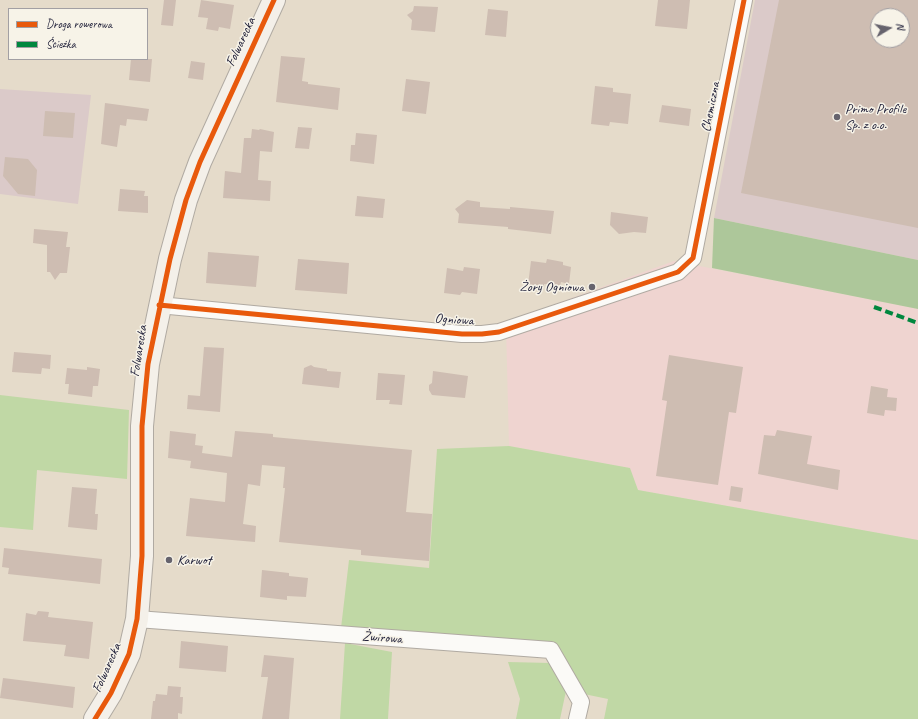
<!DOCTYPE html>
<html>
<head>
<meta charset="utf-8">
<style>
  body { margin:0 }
  #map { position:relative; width:918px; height:719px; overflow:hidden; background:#e5dbca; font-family:Caveat,sans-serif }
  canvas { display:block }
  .legend { position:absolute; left:8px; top:8px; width:140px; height:52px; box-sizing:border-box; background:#f7f3e8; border:1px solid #a29fa3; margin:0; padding:5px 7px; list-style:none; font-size:12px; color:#22223b }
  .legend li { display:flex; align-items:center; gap:8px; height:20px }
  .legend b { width:20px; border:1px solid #a29fa3 }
  .north { position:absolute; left:870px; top:8px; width:40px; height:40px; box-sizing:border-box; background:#f7f3e8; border:1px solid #a29fa3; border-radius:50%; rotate:80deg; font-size:11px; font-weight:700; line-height:16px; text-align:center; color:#22223b }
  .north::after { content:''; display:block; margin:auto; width:14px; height:18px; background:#66636d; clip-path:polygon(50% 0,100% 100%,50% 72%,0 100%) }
</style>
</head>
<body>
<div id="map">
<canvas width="918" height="719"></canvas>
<ul class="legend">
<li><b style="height:5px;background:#e8590c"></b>Droga rowerowa</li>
<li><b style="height:5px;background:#00873e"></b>Ścieżka</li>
</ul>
<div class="north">N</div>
</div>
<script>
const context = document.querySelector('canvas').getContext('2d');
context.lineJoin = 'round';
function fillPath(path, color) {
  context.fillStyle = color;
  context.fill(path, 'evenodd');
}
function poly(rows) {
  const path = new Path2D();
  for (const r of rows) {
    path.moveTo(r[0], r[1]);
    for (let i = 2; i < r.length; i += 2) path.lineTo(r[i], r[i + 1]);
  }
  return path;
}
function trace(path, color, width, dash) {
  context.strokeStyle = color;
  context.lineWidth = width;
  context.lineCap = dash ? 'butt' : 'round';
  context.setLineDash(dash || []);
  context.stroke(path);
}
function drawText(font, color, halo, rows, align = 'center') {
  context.font = font + ' Caveat,sans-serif';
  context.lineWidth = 3;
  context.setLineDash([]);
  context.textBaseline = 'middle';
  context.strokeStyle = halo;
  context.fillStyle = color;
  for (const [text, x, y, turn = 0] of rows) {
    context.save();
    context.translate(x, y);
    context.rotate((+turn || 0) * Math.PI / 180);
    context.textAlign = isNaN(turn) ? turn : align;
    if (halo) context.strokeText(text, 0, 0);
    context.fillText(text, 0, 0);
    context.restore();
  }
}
const built = poly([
  [674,261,918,309,918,540,638,490,629,468,509,446,506,326,514,319]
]);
const industrial = poly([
  [755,0,918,0,918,260,714,218],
  [878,16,902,16,902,40,878,40],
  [0,89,91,95,78,204,0,194]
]);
const green = poly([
  [0,395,129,410,127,479,37,470,33,530,0,527],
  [509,446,630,468,638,490,918,540,918,719,604,719,608,699,584,694,556,643,341,628,349,560,429,568,437,449],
  [345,643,392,652,388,719,340,719],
  [508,662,551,663,566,691,560,719,516,719,520,699]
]);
const forest = poly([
  [714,218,918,260,918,309,712,268]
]);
const building = poly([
  [164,0,176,0,173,26,161,25],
  [201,0,234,5,230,29,219,27,218,31,206,29,208,18,198,17],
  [658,0,690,0,687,29,655,26],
  [779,0,918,0,918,228,741,193],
  [878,16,902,16,902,40,878,40],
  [414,6,438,7,435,32,411,30,412,20,407,15,413,11],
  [488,9,508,11,506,37,485,35],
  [281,56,305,58,302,81,308,82,308,84,340,88,338,110,276,102],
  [131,59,152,59,150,82,129,80],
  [191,61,205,63,203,80,188,78],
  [406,79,430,82,426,114,402,111],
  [595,86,613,88,613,92,631,94,628,124,610,122,609,126,591,124],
  [105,103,149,109,147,121,127,119,126,126,120,125,117,147,101,144],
  [662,105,691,109,689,126,659,122],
  [45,111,75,113,73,138,43,136],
  [298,127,312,128,309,149,295,148],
  [252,129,259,130,260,129,274,132,272,152,260,151,258,180,271,181,270,201,223,198,225,171,241,173,244,138,251,138],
  [356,133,377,135,374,164,350,161,351,145,355,145],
  [5,157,28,159,37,170,35,196,18,194,3,176],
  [120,189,145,191,144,196,148,196,148,213,118,211],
  [357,196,385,199,383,218,355,216],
  [467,200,480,202,480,207,510,209,510,207,554,211,551,234,508,229,508,227,458,223,459,214,455,209],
  [611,212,648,217,646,233,634,232,619,234,610,225],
  [34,229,68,232,66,247,70,247,67,273,60,273,55,280,50,272,47,272,47,245,33,243],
  [208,252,259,256,256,287,206,283],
  [298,259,349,263,347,294,295,290],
  [547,259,563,262,563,265,571,267,569,284,561,282,560,286,544,284,544,287,528,285,531,261,546,263],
  [464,267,480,269,477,294,462,292,460,295,444,293,447,268,463,271],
  [204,347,224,348,220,412,187,409,188,395,200,396],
  [14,352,51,355,50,369,42,368,41,374,12,372],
  [669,355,743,367,736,413,729,412,718,485,656,476,667,401,662,400],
  [311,365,314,367,327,369,327,371,341,372,339,388,302,384,304,368],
  [87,367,100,369,98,386,93,386,92,397,68,394,69,384,65,384,67,368,87,370],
  [433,371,468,376,465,398,432,395,429,390,429,385,432,383],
  [378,373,405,375,402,405,389,404,390,400,376,400],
  [871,386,888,389,887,397,897,398,896,411,885,410,884,416,867,413],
  [777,430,812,436,807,464,840,470,838,490,758,474,764,435,775,436],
  [170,431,196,434,195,445,203,446,202,453,232,457,235,431,273,434,273,437,412,450,406,512,432,514,429,561,361,555,361,550,279,542,285,488,283,488,285,467,262,465,260,486,248,484,243,524,256,526,255,542,186,536,190,498,225,502,227,473,190,468,191,461,168,458],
  [731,486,743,488,741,502,729,500],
  [72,487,97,489,95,514,98,514,97,530,68,527],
  [4,548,102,559,100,584,8,574,9,568,2,567],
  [262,570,289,573,289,576,308,578,306,597,287,596,287,600,260,597],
  [38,611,49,612,48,617,93,622,89,659,64,656,66,645,23,641,26,613,36,615],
  [181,641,228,646,226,672,179,668],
  [264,655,294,658,289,719,262,719,268,677,261,677],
  [3,678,75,687,73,708,0,698],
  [168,686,181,687,180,697,183,697,182,714,178,713,178,719,151,719,153,701,155,701,156,694,167,695]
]);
const street = poly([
  [159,305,462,334,482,334,499,332,678,272,693,258,744,0],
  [137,619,551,650,581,702,577,719]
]);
const secondary = poly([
  [95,719,111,693,129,654,137,619,142,556,142,426,148,364,170,259,186,200,200,162,274,0]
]);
const quiet = poly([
  [874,307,918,323]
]);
const cycleway = poly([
  [159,305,462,334,482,334,499,332,678,272,693,258,744,0],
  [95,719,111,693,129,654,137,619,142,556,142,426,148,364,170,259,186,200,200,162,274,0]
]);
const markers = [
  [837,117,4,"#66636d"],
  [592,287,4,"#66636d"],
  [169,560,4,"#66636d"]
];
const streetNames = [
  ["Folwarecka",241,42,-65],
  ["Chemiczna",711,107,-79],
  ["Ogniowa",454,320,4],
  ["Folwarecka",139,351,-81],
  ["Żwirowa",382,638,4],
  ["Folwarecka",107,668,-66]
];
const poiNames = [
  ["Primo Profile",845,109],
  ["Sp. z o.o.",845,125],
  ["Żory Ogniowa",584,287,"right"],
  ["Karwot",177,560]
];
fillPath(built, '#efd4d0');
fillPath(industrial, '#dbcac9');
fillPath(green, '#c0d8a5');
fillPath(forest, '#adc79a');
fillPath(building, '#cebdb2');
trace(street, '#b0aaa2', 18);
trace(secondary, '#b0aaa2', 24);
trace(street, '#fbfaf7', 16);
trace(secondary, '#f4f0e9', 22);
trace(quiet, '#00873e', 4, [8, 4]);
trace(cycleway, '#e8590c', 5);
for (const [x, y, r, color] of markers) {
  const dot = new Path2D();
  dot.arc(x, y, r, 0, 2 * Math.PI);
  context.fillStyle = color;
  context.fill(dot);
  trace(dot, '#f7f3e8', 1.5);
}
drawText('14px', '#22223b', '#f7f3e8', streetNames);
drawText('14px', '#22223b', '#f7f3e8', poiNames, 'left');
</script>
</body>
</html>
